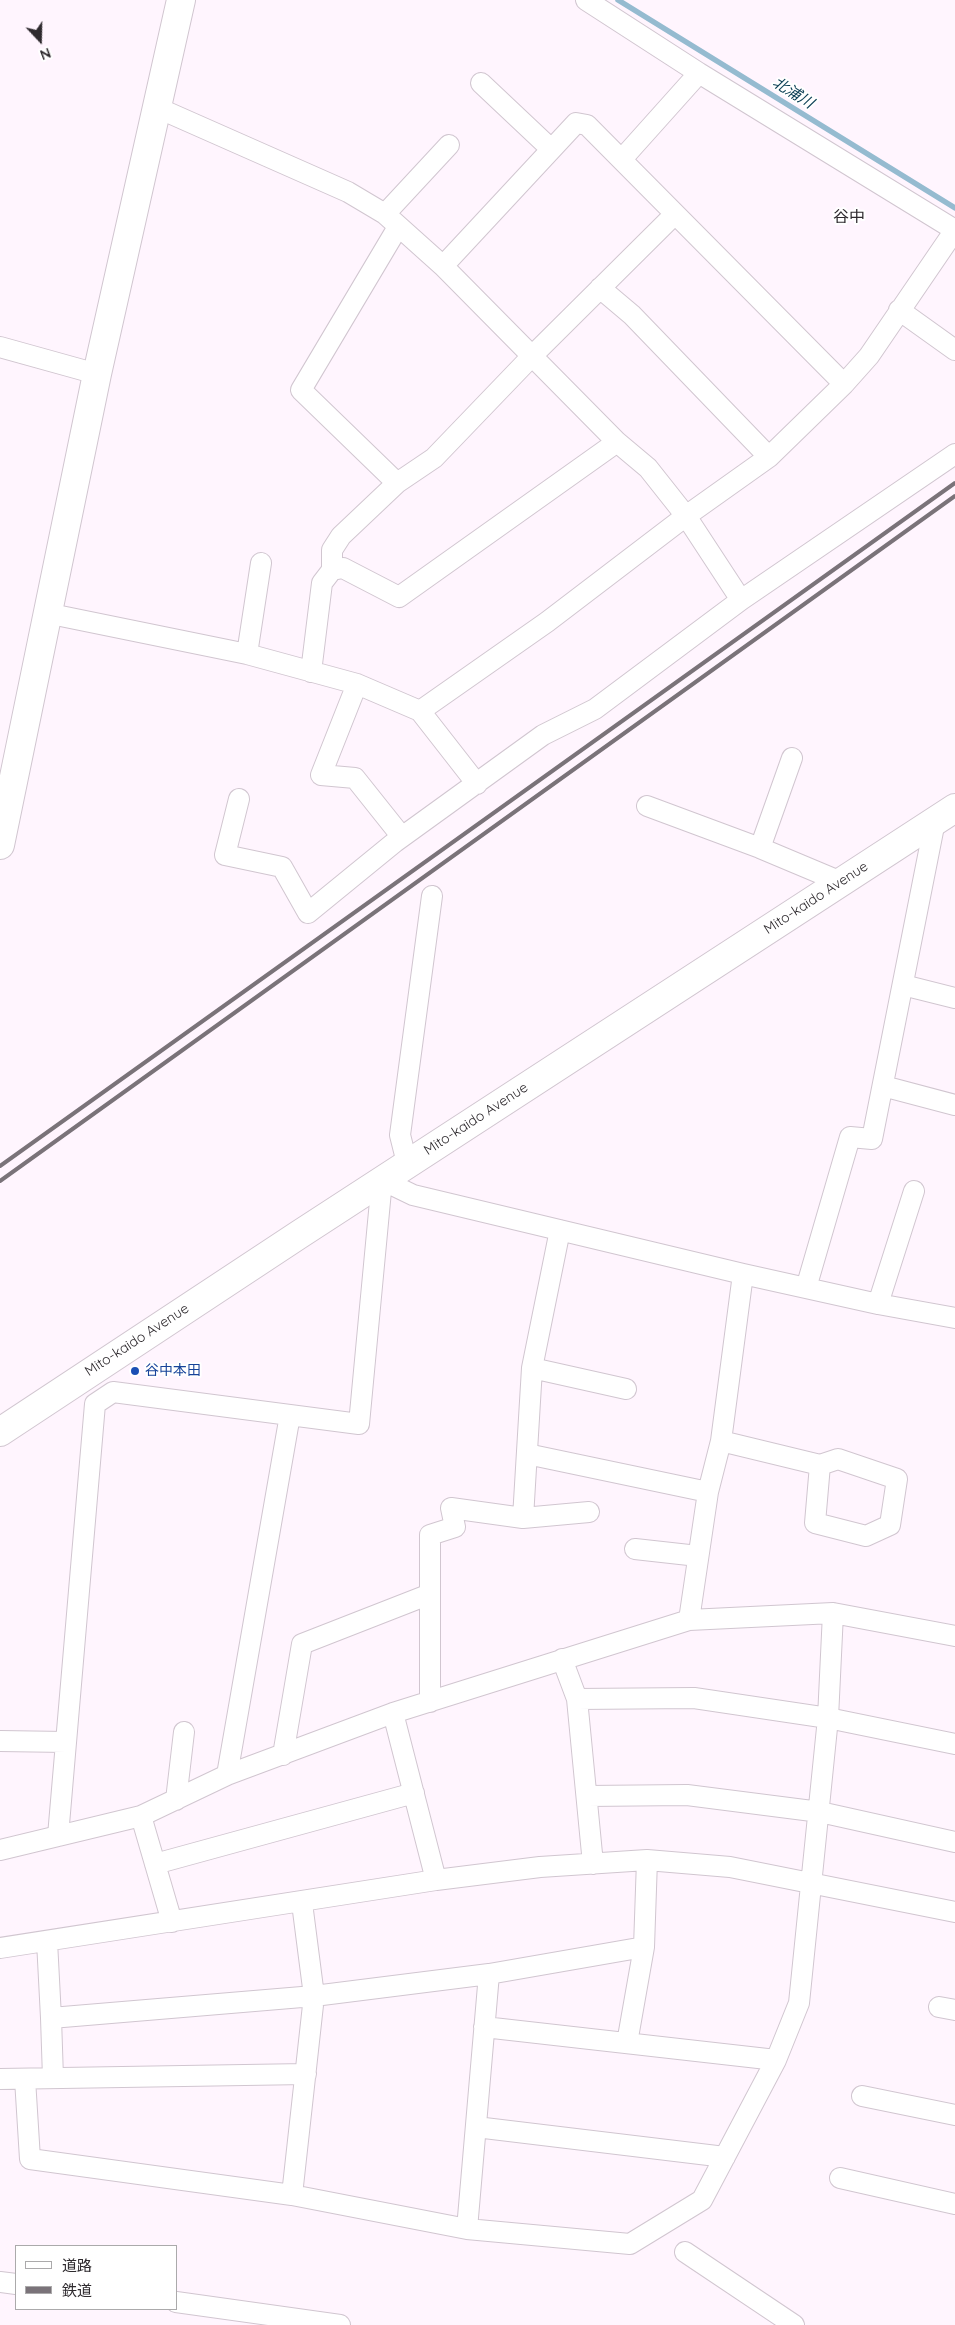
<!DOCTYPE html>
<html>
<head>
<meta charset="utf-8">
<style>
  body { margin:0 }
  #map { position:relative; width:955px; height:2325px; overflow:hidden; background:#fff5fe; font-family:Quicksand,"Noto Sans JP",sans-serif }
  canvas { display:block }
  .legend { position:absolute; left:15px; top:2245px; width:162px; height:65px; box-sizing:border-box; background:#fff; border:1px solid #abaaab; margin:0; padding:6px 9px; list-style:none; font-size:15px; color:#2e2a2e }
  .legend li { display:flex; align-items:center; gap:10px; height:25px }
  .legend b { width:25px; border:1px solid #abaaab }
  .north { position:absolute; left:15px; top:15px; width:50px; height:50px; -webkit-text-stroke:4px #fff; paint-order:stroke; rotate:159deg; font-size:14px; font-weight:700; line-height:20px; text-align:center; color:#2e2a2e }
  .north::after { content:''; display:block; margin:auto; width:18px; height:22px; background:#2e2a2e; clip-path:polygon(50% 0,100% 100%,50% 72%,0 100%) }
</style>
</head>
<body>
<div id="map">
<canvas width="955" height="2325"></canvas>
<ul class="legend">
<li><b style="height:6px;background:#fff"></b>道路</li>
<li><b style="height:6px;background:#7a7379"></b>鉄道</li>
</ul>
<div class="north">N</div>
</div>
<script>
const context = document.querySelector('canvas').getContext('2d');
context.lineJoin = 'round';
function poly(rows) {
  const path = new Path2D();
  for (const r of rows) {
    path.moveTo(r[0], r[1]);
    for (let i = 2; i < r.length; i += 2) path.lineTo(r[i], r[i + 1]);
  }
  return path;
}
function trace(path, color, width, dash) {
  context.strokeStyle = color;
  context.lineWidth = width;
  context.lineCap = dash ? 'butt' : 'round';
  context.setLineDash(dash || []);
  context.stroke(path);
}
function drawText(font, color, halo, rows, align = 'center') {
  context.font = font + ' Quicksand,"Noto Sans JP",sans-serif';
  context.lineWidth = 4;
  context.setLineDash([]);
  context.textBaseline = 'middle';
  context.strokeStyle = halo;
  context.fillStyle = color;
  for (const [text, x, y, turn = 0] of rows) {
    context.save();
    context.translate(x, y);
    context.rotate((+turn || 0) * Math.PI / 180);
    context.textAlign = isNaN(turn) ? turn : align;
    if (halo) context.strokeText(text, 0, 0);
    context.fillText(text, 0, 0);
    context.restore();
  }
}
const stream = poly([
  [618,0,955,208]
]);
const street = poly([
  [586,0,699,73,955,230],
  [481,83,551,149],
  [158,108,348,192,385,214,443,266,617,442,648,468,686,516,741,600],
  [622,159,699,73],
  [385,214,449,145],
  [443,266,576,123,587,125,844,384],
  [600,288,632,315,769,457],
  [899,310,955,350],
  [0,347,97,374],
  [397,483,301,390,398,227],
  [332,570,332,550,341,536,397,483,434,458,533,355,675,214],
  [46,613,247,654,357,684,420,711,547,622,686,516,769,457,844,384,869,356,955,230],
  [247,654,261,563],
  [311,672,322,583,332,570,343,568,399,597,617,442],
  [357,684,321,775,355,778,402,837],
  [420,711,477,784],
  [239,799,225,855,282,867,308,913,395,842,543,735,595,709,741,600,955,454],
  [647,806,760,848,841,882],
  [760,848,792,758],
  [903,985,955,998],
  [883,1086,955,1105],
  [407,1163,400,1135,432,896],
  [806,1288,850,1137,872,1139,935,821],
  [878,1304,914,1191],
  [532,1368,626,1389],
  [721,1441,820,1465,815,1523,866,1536,890,1525,897,1479,838,1459,820,1465],
  [527,1454,708,1492],
  [523,1518,532,1368,560,1230],
  [635,1549,698,1556],
  [689,1620,708,1492,721,1441,743,1274],
  [562,1659,577,1699,593,1864],
  [577,1699,694,1698,828,1718,955,1744],
  [430,1702,430,1535,455,1527,451,1508,523,1518,589,1512],
  [393,1713,436,1880],
  [0,1741,66,1742],
  [283,1755,302,1644,430,1594],
  [227,1775,290,1415],
  [587,1796,687,1795,820,1812,955,1842],
  [176,1800,184,1732],
  [141,1816,172,1922],
  [58,1836,95,1404,113,1392,359,1424,382,1180,413,1195,743,1274,878,1304,955,1318],
  [0,1850,141,1816,227,1775,393,1713,689,1620,833,1613,955,1636],
  [155,1864,414,1793],
  [47,1941,51,2018,314,1996,489,1974],
  [0,1948,436,1880,540,1867,647,1860,730,1867,955,1912],
  [939,2007,955,2010],
  [51,2018,53,2078],
  [484,2027,776,2060],
  [627,2043,644,1947],
  [0,2079,306,2074],
  [25,2079,30,2159,292,2195,467,2229,630,2244,702,2200,776,2060,799,2003,828,1718,833,1613],
  [862,2096,955,2115],
  [476,2127,725,2157],
  [840,2178,955,2204],
  [292,2195,314,1996,302,1903],
  [467,2229,489,1974,644,1947,647,1860],
  [685,2252,794,2325],
  [0,2282,16,2284],
  [176,2302,340,2325]
]);
const secondary = poly([
  [0,845,97,374,181,0],
  [0,1432,300,1234,955,808]
]);
const rail = poly([
  [0,1166,955,483],
  [0,1181,955,496]
]);
const markers = [
  [135,1371,5,"#1a4fb4"]
];
const streetNames = [
  ["Mito-kaido Avenue",816,898,-33],
  ["Mito-kaido Avenue",476,1119,-33],
  ["Mito-kaido Avenue",137,1340,-33]
];
const transitNames = [
  ["谷中本田",145,1371]
];
const waterNames = [
  ["北浦川",793,93,32]
];
const quarterNames = [
  ["谷中",849,217]
];
trace(stream, '#95bbd0', 5.5);
trace(street, '#d1c6d0', 22);
trace(secondary, '#d1c6d0', 30);
trace(street, '#fff', 20);
trace(secondary, '#fff', 28);
trace(rail, '#7a7379', 4);
for (const [x, y, r, color] of markers) {
  const dot = new Path2D();
  dot.arc(x, y, r, 0, 2 * Math.PI);
  context.fillStyle = color;
  context.fill(dot);
  trace(dot, '#fff', 2);
}
drawText('14px', '#2e2a2e', '#fff', streetNames);
drawText('14px', '#164399', '#fff', transitNames, 'left');
drawText('italic 15px', '#093d53', '#fff', waterNames);
drawText('16px', '#2e2a2e', '#fff', quarterNames);
</script>
</body>
</html>
